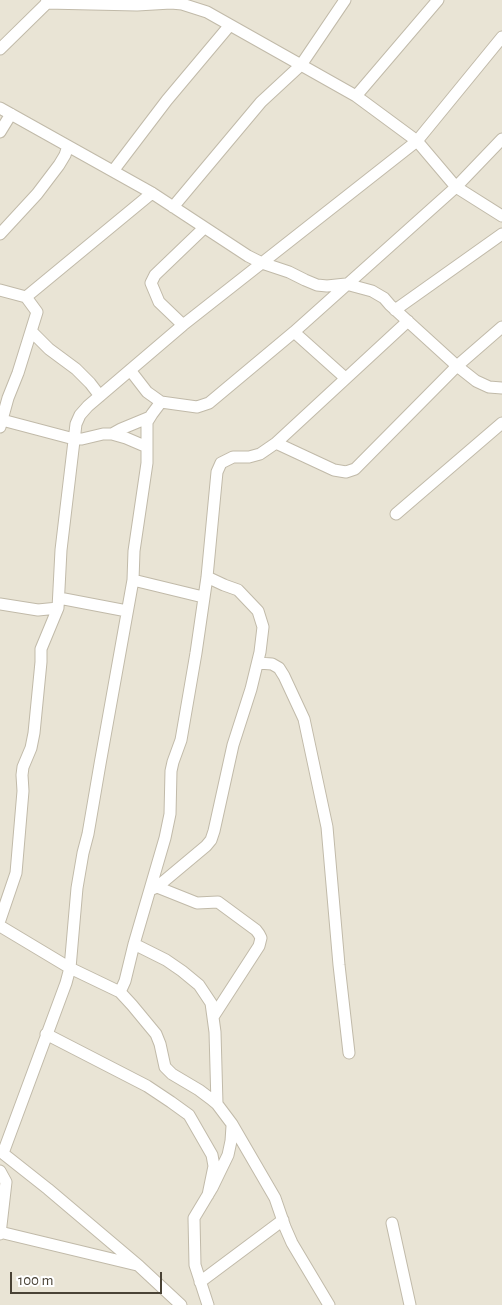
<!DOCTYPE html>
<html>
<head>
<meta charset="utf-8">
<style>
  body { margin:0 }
  #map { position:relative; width:502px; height:1305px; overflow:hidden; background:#f5f1e7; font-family:"Alegreya Sans",sans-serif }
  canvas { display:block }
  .scale { position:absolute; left:10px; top:1272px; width:152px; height:22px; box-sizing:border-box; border:2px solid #494235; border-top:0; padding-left:6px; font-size:15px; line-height:18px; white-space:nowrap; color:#494235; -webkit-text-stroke:4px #fff; paint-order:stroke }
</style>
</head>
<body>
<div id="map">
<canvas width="502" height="1305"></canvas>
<div class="scale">100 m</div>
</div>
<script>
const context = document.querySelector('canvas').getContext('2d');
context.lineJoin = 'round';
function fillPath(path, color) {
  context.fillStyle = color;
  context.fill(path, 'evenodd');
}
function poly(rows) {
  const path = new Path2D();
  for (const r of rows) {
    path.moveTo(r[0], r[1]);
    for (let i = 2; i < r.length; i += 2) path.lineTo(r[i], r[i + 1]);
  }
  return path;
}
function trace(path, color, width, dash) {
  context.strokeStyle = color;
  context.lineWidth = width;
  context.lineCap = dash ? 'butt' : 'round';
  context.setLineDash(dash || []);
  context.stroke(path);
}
const residential = poly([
  [0,0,502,0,502,1305,0,1305]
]);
const minor = poly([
  [46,3,137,5,171,3,182,4,207,12,356,96,417,141,456,187,502,216],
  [0,49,50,0],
  [356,96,438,0],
  [0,108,152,193,248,256,262,263,289,272,305,280,317,285,327,286,346,284,372,291,384,298,390,305,457,366,476,381,489,387,502,388],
  [0,132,11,114],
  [113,171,167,100,230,25],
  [173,207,261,102,301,65,345,0],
  [0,234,37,194,59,165,65,155,68,146],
  [0,290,26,297,37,312,18,373,8,398,0,427],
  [26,297,152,193],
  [395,310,502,234],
  [183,325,159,302,151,283,155,275,204,228],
  [32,332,49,349,76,369,90,383,100,396],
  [294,332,342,375,344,379],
  [130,370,147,392,161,402,197,407,209,403,294,332,456,187,502,139],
  [2,420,74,439,82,439,103,434,112,434,126,438,147,447],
  [112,434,121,429,150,417],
  [276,443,408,321],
  [396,514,502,423],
  [133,580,203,597],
  [59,598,127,611],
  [0,604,38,610,58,608],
  [258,663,272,664,279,668,284,676,304,719,327,827,339,965,349,1053],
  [157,887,197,903,218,902,256,930,259,934,261,938,259,946,213,1017],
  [150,890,157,887,206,846,211,840,214,831,233,745,251,689,260,652,263,627,258,611,238,590,224,585,207,577],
  [0,920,16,873,23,791,22,775,23,767,31,748,34,733,41,662,41,649,58,608,61,550,76,424,80,415,88,406,183,325,417,141,502,37],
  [0,926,70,968,120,992,132,1005,156,1034,160,1044,165,1067,172,1074,199,1090,211,1099,217,1104,232,1124,275,1198,285,1227,292,1243,329,1305],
  [134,944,166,960,182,971,199,985,211,1003,215,1032,217,1104],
  [120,992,125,981,134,944,165,838,170,814,171,771,173,762,181,740,196,653,207,577,217,472,221,463,233,457,249,457,260,454,276,443,334,470,346,472,355,469,457,366,502,327],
  [46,1034,147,1086,171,1102,189,1115,212,1155,214,1166,208,1195],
  [0,1151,48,1189,139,1266,181,1305],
  [3,1153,66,983,70,968,77,888,83,853,88,834,100,764,133,580,134,551,147,463,147,422,152,414,161,402],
  [0,1171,6,1182,0,1234],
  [392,1223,410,1305],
  [0,1232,137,1265],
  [200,1282,283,1220],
  [208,1305,195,1265,194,1218,212,1188,228,1155,231,1141,232,1126]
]);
fillPath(residential, '#e9e4d5');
trace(minor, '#c1baa9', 13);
trace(minor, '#fff', 11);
</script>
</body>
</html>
